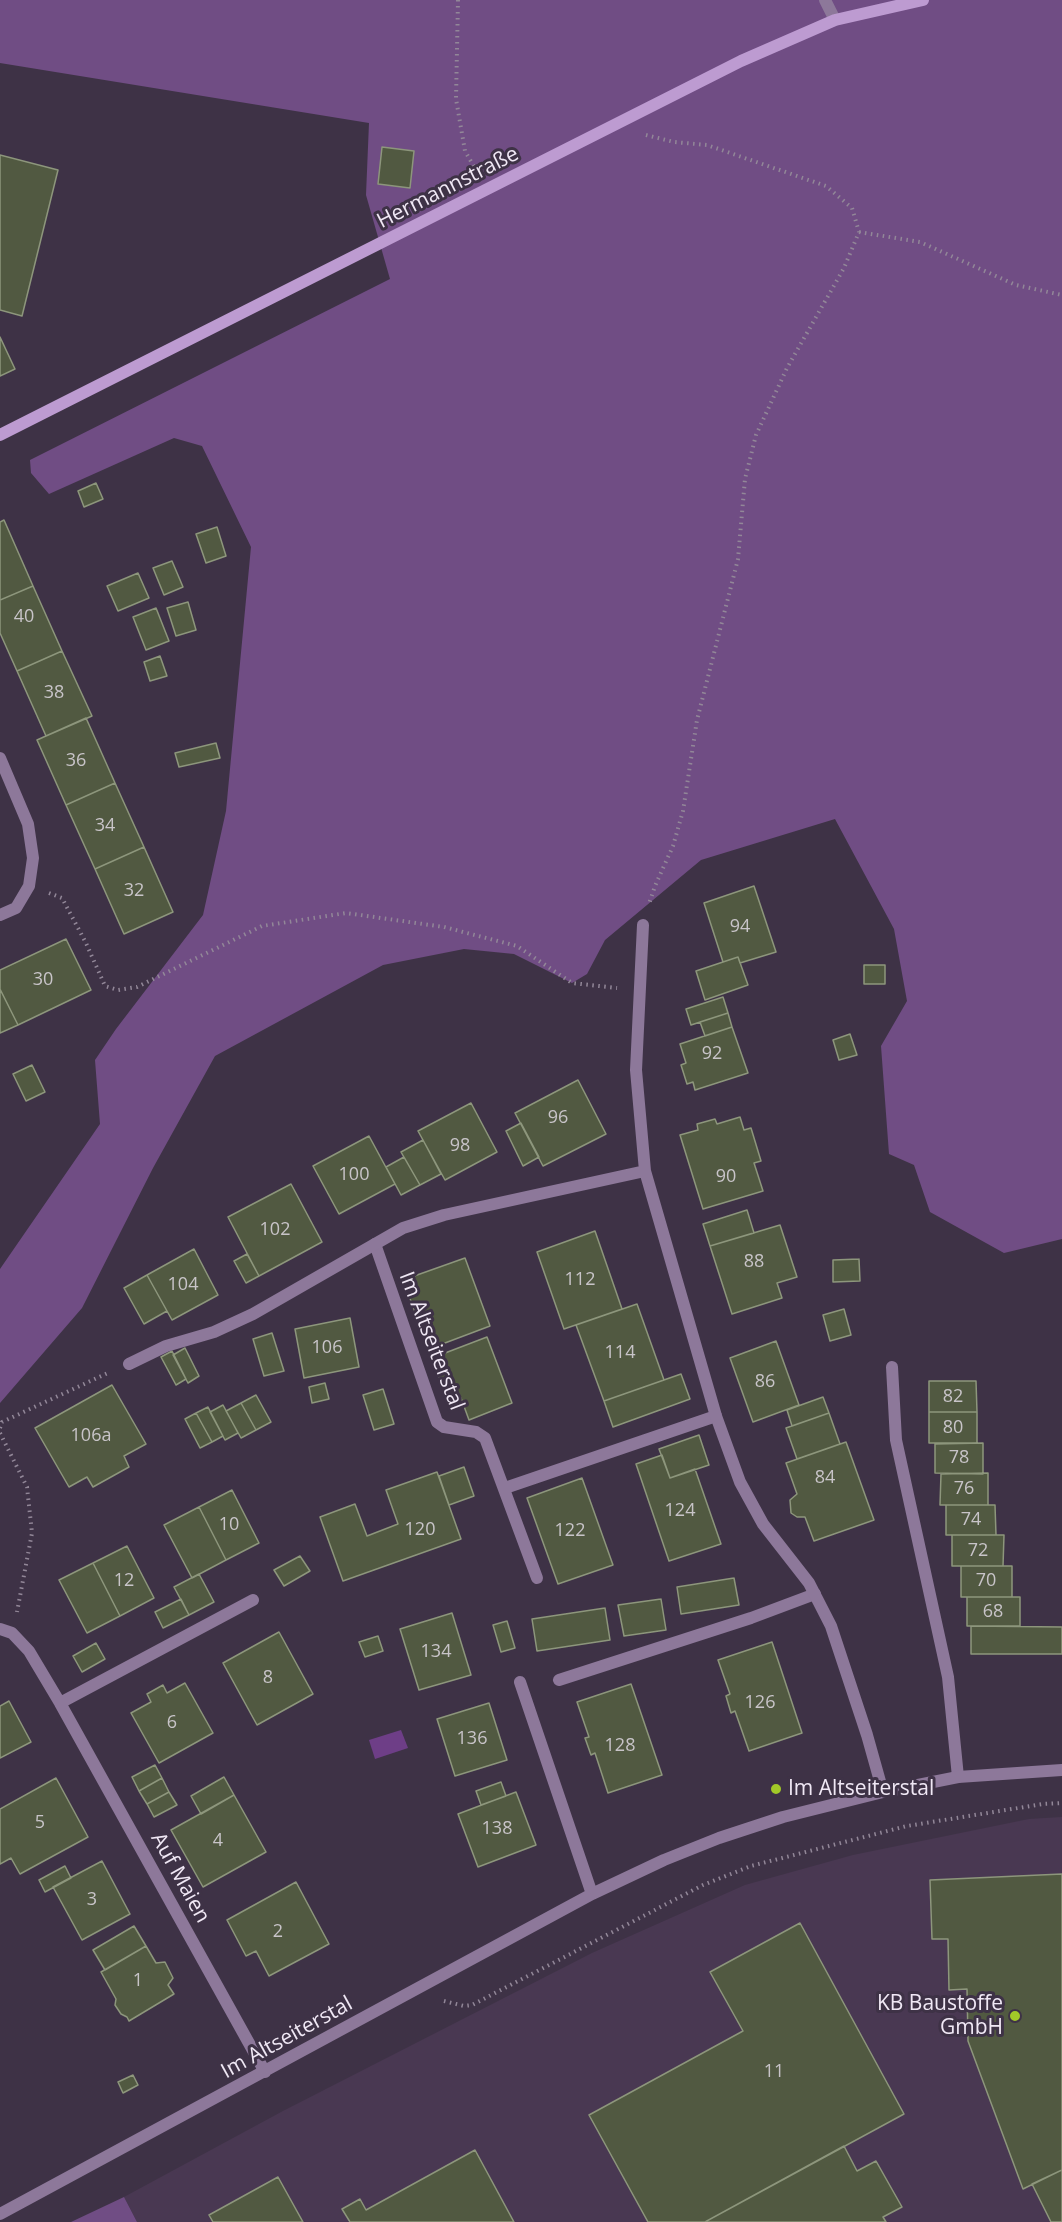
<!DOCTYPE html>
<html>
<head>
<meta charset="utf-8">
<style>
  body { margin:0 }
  canvas { display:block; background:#3e3246 }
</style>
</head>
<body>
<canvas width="1062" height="2222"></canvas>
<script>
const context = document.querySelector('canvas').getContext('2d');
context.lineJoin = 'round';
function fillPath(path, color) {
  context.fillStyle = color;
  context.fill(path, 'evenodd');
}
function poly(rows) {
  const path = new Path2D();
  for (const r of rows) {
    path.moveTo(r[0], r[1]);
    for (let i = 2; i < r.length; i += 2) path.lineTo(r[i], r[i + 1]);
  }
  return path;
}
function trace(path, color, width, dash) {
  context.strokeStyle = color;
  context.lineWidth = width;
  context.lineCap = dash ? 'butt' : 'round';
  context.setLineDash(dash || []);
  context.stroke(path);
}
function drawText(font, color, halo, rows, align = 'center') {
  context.font = font + ' "Open Sans",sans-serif';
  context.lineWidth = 6;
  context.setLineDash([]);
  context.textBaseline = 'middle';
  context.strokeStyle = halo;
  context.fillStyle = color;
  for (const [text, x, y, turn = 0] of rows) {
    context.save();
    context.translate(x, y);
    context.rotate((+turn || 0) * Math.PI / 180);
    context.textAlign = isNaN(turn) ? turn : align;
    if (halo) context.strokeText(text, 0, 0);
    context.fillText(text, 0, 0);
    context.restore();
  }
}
const built = poly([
  [1062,1817,1062,2222,137,2222,124,2197,283,2111,592,1953,745,1885,853,1855,1029,1819]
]);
const green = poly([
  [0,0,1062,0,1062,1239,1004,1253,930,1212,914,1165,889,1154,881,1046,907,1001,894,929,835,819,701,860,605,940,587,974,572,983,514,954,464,949,383,965,215,1056,153,1168,82,1308,0,1403,0,1269,100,1124,95,1060,116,1029,203,915,226,811,251,547,202,446,174,438,49,494,31,473,30,460,390,279,366,195,369,123,0,63],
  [124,2197,137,2222,71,2222]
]);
const water = poly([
  [401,1730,408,1748,375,1759,369,1740]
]);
const building = poly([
  [382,147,414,151,410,188,378,184,382,147],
  [0,155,58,170,22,316,0,310,0,155],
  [0,337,15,369,0,376,0,337],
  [96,483,103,499,84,507,78,491,96,483],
  [4,520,33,586,0,600,0,522,4,520],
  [217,527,226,556,206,563,196,534,217,527],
  [172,561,183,587,164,595,153,568,172,561],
  [138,573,149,598,118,611,107,586,138,573],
  [33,586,62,651,17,671,0,633,0,600,33,586],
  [188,602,196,630,176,636,167,608,188,602],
  [156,608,169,641,146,650,133,617,156,608],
  [62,651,92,716,46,736,17,671,62,651],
  [160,656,167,676,150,681,144,662,160,656],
  [86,718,115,783,66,805,37,740,86,718],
  [216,743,220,758,179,767,175,753,216,743],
  [115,783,144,847,95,869,66,805,115,783],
  [144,847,173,912,124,934,95,869,144,847],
  [754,886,776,952,740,963,738,957,723,962,704,903,754,886],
  [66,939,91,990,18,1025,0,989,0,970,66,939],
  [738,957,748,985,705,1000,696,971,738,957],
  [864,965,885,965,885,984,864,984,864,965],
  [0,989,18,1025,0,1033,0,989],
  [723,997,728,1013,691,1025,686,1009,723,997],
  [728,1013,732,1027,705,1036,700,1022,728,1013],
  [732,1027,748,1073,695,1090,693,1082,687,1084,681,1065,686,1063,680,1044,732,1027],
  [850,1034,857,1055,839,1060,833,1040,850,1034],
  [32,1065,45,1092,26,1101,13,1074,32,1065],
  [578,1080,606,1134,543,1166,515,1113,578,1080],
  [471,1103,497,1152,445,1180,418,1131,471,1103],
  [740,1117,744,1130,751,1128,761,1161,754,1163,763,1191,703,1209,680,1135,698,1130,697,1124,715,1119,717,1124,740,1117],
  [521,1123,539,1157,523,1166,506,1131,521,1123],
  [369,1136,395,1184,339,1214,313,1166,369,1136],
  [423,1140,441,1174,420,1185,401,1152,423,1140],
  [404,1157,420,1185,401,1195,386,1167,404,1157],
  [291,1184,322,1242,259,1276,228,1217,291,1184],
  [747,1210,754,1233,710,1246,703,1224,747,1210],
  [780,1225,797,1277,777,1283,782,1298,732,1314,710,1246,780,1225],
  [595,1231,622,1309,564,1329,537,1252,595,1231],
  [194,1249,218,1295,172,1320,147,1275,194,1249],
  [247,1254,259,1276,246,1283,234,1261,247,1254],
  [465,1258,490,1326,429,1349,403,1280,465,1258],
  [859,1259,860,1281,833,1282,833,1260,859,1259],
  [147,1275,167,1311,144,1324,124,1288,147,1275],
  [637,1304,664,1380,604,1401,576,1325,637,1304],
  [844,1309,851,1335,830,1341,823,1315,844,1309],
  [350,1318,359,1367,304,1378,295,1329,350,1318],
  [272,1333,284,1371,264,1376,253,1339,272,1333],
  [487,1337,512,1403,469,1420,461,1398,449,1403,432,1358,487,1337],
  [776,1341,799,1405,753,1422,730,1358,776,1341],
  [185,1348,199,1376,188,1383,173,1355,185,1348],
  [172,1351,186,1379,176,1385,161,1357,172,1351],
  [681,1374,690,1399,613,1427,604,1401,681,1374],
  [929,1381,976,1381,977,1412,929,1412,929,1381],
  [325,1383,329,1399,312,1403,309,1387,325,1383],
  [112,1385,146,1444,124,1456,129,1467,93,1487,87,1477,69,1487,35,1428,112,1385],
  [383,1389,394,1424,374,1430,363,1395,383,1389],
  [256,1395,271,1422,256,1430,241,1403,256,1395],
  [823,1397,829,1413,792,1426,787,1410,823,1397],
  [241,1403,256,1430,241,1438,226,1411,241,1403],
  [223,1405,238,1433,225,1440,210,1412,223,1405],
  [208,1407,223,1436,212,1442,196,1413,208,1407],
  [929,1412,977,1412,977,1443,929,1443,929,1412],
  [196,1413,212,1442,200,1448,185,1419,196,1413],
  [829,1413,840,1444,797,1459,786,1428,829,1413],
  [699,1435,709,1465,670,1478,659,1449,699,1435],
  [846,1442,874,1520,814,1541,805,1517,797,1517,791,1513,790,1500,797,1494,786,1463,846,1442],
  [983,1443,983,1474,935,1473,935,1444,983,1443],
  [662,1455,670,1478,695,1469,721,1544,669,1561,636,1464,662,1455],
  [464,1467,474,1496,449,1505,439,1476,464,1467],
  [437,1472,461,1539,343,1581,320,1517,355,1504,367,1536,398,1524,386,1490,437,1472],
  [988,1473,988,1505,940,1505,941,1474,988,1473],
  [582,1478,613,1565,558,1584,527,1498,582,1478],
  [232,1490,259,1543,226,1560,199,1507,232,1490],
  [946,1505,995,1505,996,1535,946,1535,946,1505],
  [199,1507,226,1560,192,1578,164,1525,199,1507],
  [952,1535,1004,1535,1003,1566,952,1566,952,1535],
  [127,1546,154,1598,120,1616,93,1563,127,1546],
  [300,1556,310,1571,284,1586,274,1570,300,1556],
  [93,1563,120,1616,87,1633,59,1580,93,1563],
  [961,1566,1012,1566,1012,1597,961,1597,961,1566],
  [199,1574,214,1602,189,1615,174,1587,199,1574],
  [734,1578,739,1605,681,1614,677,1587,734,1578],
  [967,1597,1020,1597,1020,1626,967,1626,967,1597],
  [181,1599,189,1615,163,1628,155,1612,181,1599],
  [661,1599,666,1630,624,1636,618,1605,661,1599],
  [605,1608,610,1640,537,1651,532,1619,605,1608],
  [452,1613,471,1675,419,1690,400,1629,452,1613],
  [507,1621,515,1648,501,1652,493,1625,507,1621],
  [971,1626,1062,1627,1062,1654,971,1654,971,1626],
  [279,1632,313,1694,257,1725,223,1663,279,1632],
  [378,1636,383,1651,365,1657,359,1642,378,1636],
  [772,1642,802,1733,749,1751,735,1711,731,1713,726,1696,730,1694,718,1660,772,1642],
  [96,1643,105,1659,82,1672,73,1656,96,1643],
  [185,1683,213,1733,159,1763,131,1713,151,1702,147,1694,163,1685,167,1693,185,1683],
  [631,1684,662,1775,608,1793,595,1753,591,1755,585,1738,589,1737,577,1702,631,1684],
  [9,1701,31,1742,0,1758,0,1706,9,1701],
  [489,1703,507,1760,455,1776,437,1719,489,1703],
  [155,1765,162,1778,139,1791,132,1777,155,1765],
  [224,1777,234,1795,201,1814,191,1796,224,1777],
  [56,1778,88,1837,20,1874,11,1858,0,1864,0,1809,56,1778],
  [162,1778,169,1792,147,1804,139,1791,162,1778],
  [501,1782,506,1796,481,1805,476,1791,501,1782],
  [169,1792,177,1805,154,1817,147,1804,169,1792],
  [516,1792,536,1845,478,1867,458,1814,516,1792],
  [234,1795,266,1852,203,1887,171,1830,234,1795],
  [102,1861,130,1914,82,1940,53,1887,102,1861],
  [65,1866,71,1878,45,1892,39,1880,65,1866],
  [1062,1874,1062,2170,1023,2189,968,2041,967,1989,949,1990,948,1939,932,1939,930,1880,1062,1874],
  [296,1882,329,1944,269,1976,256,1951,246,1956,227,1920,296,1882],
  [800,1923,904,2114,705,2222,648,2222,589,2115,743,2031,710,1972,800,1923],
  [134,1926,146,1946,105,1970,93,1950,134,1926],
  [146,1946,156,1963,165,1962,173,1978,168,1985,174,1994,129,2021,127,2017,121,2014,115,2005,116,1999,101,1972,146,1946],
  [133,2075,138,2085,123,2093,118,2082,133,2075],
  [844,2146,857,2171,876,2161,902,2207,883,2217,886,2222,705,2222,844,2146],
  [475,2150,514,2222,350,2222,342,2209,360,2199,366,2210,475,2150],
  [1062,2170,1062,2222,1051,2222,1032,2184,1062,2170],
  [278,2177,303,2222,213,2222,209,2215,278,2177]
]);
const path = poly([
  [458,0,456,99,465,151,476,170],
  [646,135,674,142,707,145,826,186,852,208,859,232,844,268,787,368,756,435,745,479,738,559,697,720,683,811,673,846,655,886,649,904],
  [859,232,920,242,1016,285,1062,295],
  [49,893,62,898,86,943,105,986,118,990,137,987,262,926,346,913,444,927,517,946,572,983,617,988],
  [0,1428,2,1422,110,1372],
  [0,1433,27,1487,32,1533,17,1612],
  [444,2001,464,2006,472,2005,703,1885,751,1866,907,1826,1043,1804,1062,1803]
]);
const lane = poly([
  [375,1244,437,1422,444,1427,476,1432,485,1438,537,1578],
  [892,1367,896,1440,948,1677,958,1777],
  [505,1488,716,1416],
  [559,1680,751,1618,815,1594]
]);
const street = poly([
  [825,0,835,20],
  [0,758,28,824,33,858,29,886,16,908,0,915],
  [643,925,636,1070,645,1171,716,1416,740,1482,763,1524,809,1583,831,1626,867,1735,883,1792],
  [129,1364,166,1346,214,1332,253,1314,403,1228,444,1215,645,1171],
  [0,1629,12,1633,29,1651,60,1703,265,2072],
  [520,1682,592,1894],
  [60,1703,253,1600],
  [0,2214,592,1894,664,1860,719,1838,783,1817,883,1792,958,1777,1062,1770]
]);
const secondary = poly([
  [0,435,741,61,835,20,923,0]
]);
const markers = [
  [776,1789,6,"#a2c928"],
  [1015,2016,6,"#a2c928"]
];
const numberNames = [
  ["40",24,617],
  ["38",54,693],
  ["36",76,761],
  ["34",105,826],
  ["32",134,891],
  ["94",740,927],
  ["30",43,980],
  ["92",712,1054],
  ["96",558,1118],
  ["98",460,1146],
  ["100",354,1175],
  ["90",726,1177],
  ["102",275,1230],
  ["88",754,1262],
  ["112",580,1280],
  ["104",183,1285],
  ["106",327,1348],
  ["114",620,1353],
  ["86",765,1382],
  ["82",953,1397],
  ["80",953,1428],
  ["106a",91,1436],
  ["78",959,1458],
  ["84",825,1478],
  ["76",964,1489],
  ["124",680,1511],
  ["74",971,1520],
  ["10",229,1525],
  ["120",420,1530],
  ["122",570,1531],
  ["72",978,1551],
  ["12",124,1581],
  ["70",986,1581],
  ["68",993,1612],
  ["134",436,1652],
  ["8",268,1678],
  ["126",760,1703],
  ["6",172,1723],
  ["136",472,1739],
  ["128",620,1746],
  ["5",40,1823],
  ["138",497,1829],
  ["4",218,1841],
  ["3",92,1900],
  ["2",278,1932],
  ["1",138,1981],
  ["11",774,2072]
];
const streetNames = [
  ["Hermannstraße",448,188,-27],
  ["Im Altseiterstal",431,1341,69],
  ["Auf Maien",180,1878,61],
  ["Im Altseiterstal",287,2038,-29]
];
const poiNames = [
  ["Im Altseiterstal",788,1789],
  ["KB Baustoffe",1003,2004,"right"],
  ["GmbH",1003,2028,"right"]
];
fillPath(built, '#493852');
fillPath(green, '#704d84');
fillPath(water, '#6e3e87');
fillPath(building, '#515941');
trace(building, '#8d967c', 1.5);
trace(path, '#928798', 4, [1.5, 4.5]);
trace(lane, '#8d789a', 12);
trace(street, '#8d789a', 12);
trace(secondary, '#bd9bd1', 12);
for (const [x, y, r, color] of markers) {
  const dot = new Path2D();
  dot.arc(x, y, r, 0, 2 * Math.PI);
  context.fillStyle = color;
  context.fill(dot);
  trace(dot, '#3e3246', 2);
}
drawText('18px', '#c8c4c8', null, numberNames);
drawText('21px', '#f0e8f5', '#3e3246', streetNames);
drawText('21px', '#f0e8f5', '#3e3246', poiNames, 'left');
</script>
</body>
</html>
